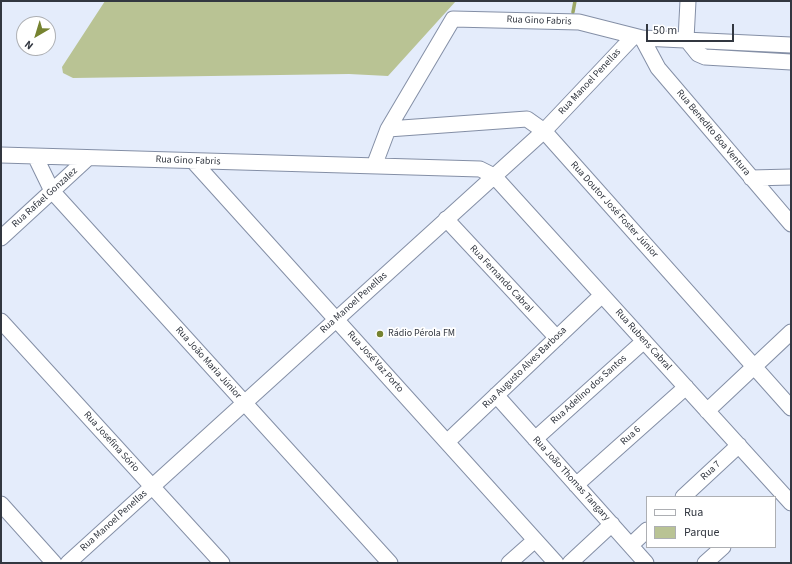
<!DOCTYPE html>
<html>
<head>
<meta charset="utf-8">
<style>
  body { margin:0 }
  #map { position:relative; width:792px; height:564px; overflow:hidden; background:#e4ecfb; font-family:"Source Sans 3",sans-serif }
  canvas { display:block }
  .frame { position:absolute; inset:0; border:2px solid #323740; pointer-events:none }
  .legend { position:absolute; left:646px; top:496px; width:130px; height:52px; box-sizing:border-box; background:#fff; border:1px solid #adafb3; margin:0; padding:5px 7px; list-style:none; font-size:12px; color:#323740 }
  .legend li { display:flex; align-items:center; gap:8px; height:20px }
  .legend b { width:20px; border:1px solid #adafb3 }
  .north { position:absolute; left:16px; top:16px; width:40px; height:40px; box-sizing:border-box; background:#fff; border:1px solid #adafb3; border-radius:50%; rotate:218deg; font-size:11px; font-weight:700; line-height:16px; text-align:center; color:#323740 }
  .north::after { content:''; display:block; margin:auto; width:14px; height:18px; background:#768330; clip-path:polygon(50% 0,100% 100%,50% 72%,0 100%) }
  .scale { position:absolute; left:646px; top:24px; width:88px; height:18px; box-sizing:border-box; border:2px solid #323740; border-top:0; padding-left:5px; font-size:12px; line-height:14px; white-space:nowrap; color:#323740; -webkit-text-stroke:3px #fff; paint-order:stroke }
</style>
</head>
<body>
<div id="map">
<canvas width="792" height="564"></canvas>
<div class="frame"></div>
<ul class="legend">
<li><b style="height:5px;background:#fff"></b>Rua</li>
<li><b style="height:11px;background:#b9c394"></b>Parque</li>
</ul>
<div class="north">N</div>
<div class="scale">50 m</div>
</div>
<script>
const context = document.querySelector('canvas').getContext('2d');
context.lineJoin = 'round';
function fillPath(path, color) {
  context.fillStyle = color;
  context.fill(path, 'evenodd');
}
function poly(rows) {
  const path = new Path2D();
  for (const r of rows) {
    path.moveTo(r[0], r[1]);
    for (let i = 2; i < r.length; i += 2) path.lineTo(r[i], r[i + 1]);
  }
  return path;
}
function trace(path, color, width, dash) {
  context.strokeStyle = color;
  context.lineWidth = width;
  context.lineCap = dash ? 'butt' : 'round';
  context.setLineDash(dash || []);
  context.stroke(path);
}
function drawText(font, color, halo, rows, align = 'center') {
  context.font = font + ' "Source Sans 3",sans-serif';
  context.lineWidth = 3.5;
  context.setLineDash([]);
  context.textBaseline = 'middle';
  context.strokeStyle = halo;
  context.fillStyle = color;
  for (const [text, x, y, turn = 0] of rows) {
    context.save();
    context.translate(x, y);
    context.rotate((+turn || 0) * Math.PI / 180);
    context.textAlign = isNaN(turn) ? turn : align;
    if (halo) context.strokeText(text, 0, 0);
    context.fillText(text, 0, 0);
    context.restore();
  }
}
const green = poly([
  [105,1,456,1,388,76,349,74,73,78,63,73,62,67]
]);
const stream = poly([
  [573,12,575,1]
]);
const minor = poly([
  [688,1,686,39,698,54,705,57,791,62],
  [642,38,658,68,791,224],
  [388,129,527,119,544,131,791,408],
  [1,155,480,169,494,176,791,503],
  [35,156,52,191,390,563],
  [193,161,556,563],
  [374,166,388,129,453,19,579,22,642,38,791,45],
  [751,178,791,177],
  [446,219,557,338],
  [1,238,88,158],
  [1,321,222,563],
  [496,395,646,563],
  [707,411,791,332],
  [535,439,644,341],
  [447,442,602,295],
  [576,485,686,387],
  [683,497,739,445],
  [1,504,54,563],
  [631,545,647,530],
  [68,563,544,131,633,37],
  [509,563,535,540],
  [570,563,612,524],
  [705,563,723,547]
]);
const markers = [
  [380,334,4,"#768330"]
];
const streetNames = [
  ["Rua Gino Fabris",539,21,2],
  ["Rua Manoel Penellas",590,82,-47],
  ["Rua Benedito Boa Ventura",713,133,50],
  ["Rua Gino Fabris",188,161,2],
  ["Rua Rafael Gonzalez",45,198,-42],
  ["Rua Doutor José Foster Júnior",614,210,48],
  ["Rua Fernando Cabral",501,279,47],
  ["Rua Manoel Penellas",354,303,-42],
  ["Rua Rubens Cabral",643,340,48],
  ["Rua José Vaz Porto",375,362,48],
  ["Rua João Maria Júnior",208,363,48],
  ["Rua Augusto Alves Barbosa",525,368,-44],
  ["Rua Adelino dos Santos",589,390,-42],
  ["Rua 6",631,436,-42],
  ["Rua Josefina Sório",111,442,48],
  ["Rua 7",711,471,-43],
  ["Rua João Thomas Tangary",571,479,48],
  ["Rua Manoel Penellas",114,521,-42]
];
const poiNames = [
  ["Rádio Pérola FM",388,334]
];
fillPath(green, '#b9c394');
trace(stream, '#9ba665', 3.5);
trace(minor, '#848fa6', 17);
trace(minor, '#fff', 15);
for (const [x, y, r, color] of markers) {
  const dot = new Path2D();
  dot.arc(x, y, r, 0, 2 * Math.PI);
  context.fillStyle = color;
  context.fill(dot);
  trace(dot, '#fff', 1.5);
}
drawText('10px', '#323740', '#fff', streetNames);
drawText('10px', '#323740', '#fff', poiNames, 'left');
</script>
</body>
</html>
